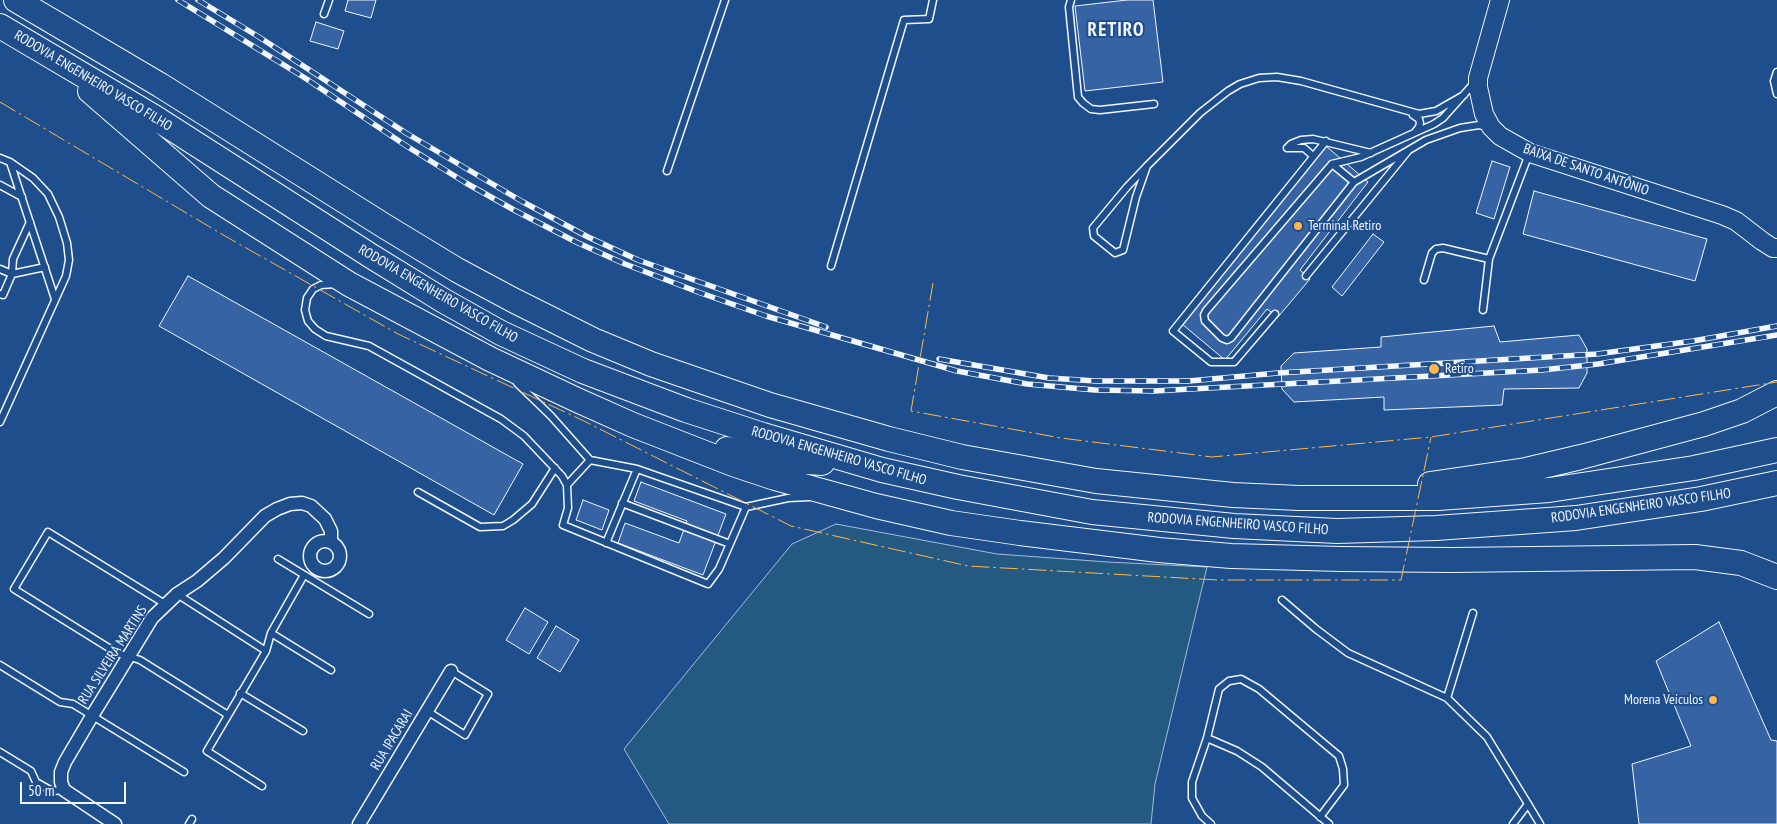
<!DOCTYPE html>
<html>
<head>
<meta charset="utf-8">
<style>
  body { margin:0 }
  #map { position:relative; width:1777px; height:824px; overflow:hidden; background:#1f4e8c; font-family:"PT Sans Narrow",sans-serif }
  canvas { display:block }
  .scale { position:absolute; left:20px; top:782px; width:106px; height:22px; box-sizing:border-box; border:2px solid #f2f6ff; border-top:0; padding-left:6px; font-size:15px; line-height:18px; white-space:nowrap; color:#f2f6ff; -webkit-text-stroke:4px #1f4e8c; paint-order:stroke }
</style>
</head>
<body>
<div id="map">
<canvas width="1777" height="824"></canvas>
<div class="scale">50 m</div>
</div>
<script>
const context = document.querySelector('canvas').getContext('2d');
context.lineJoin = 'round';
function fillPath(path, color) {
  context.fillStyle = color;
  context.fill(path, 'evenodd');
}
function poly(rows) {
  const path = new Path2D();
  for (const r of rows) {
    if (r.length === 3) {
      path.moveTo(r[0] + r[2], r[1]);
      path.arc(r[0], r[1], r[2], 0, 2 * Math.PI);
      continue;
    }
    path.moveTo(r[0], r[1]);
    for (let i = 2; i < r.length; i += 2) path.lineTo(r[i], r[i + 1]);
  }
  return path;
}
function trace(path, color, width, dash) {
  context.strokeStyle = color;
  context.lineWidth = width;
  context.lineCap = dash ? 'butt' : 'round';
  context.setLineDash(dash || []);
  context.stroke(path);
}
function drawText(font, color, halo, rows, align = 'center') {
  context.font = font + ' "PT Sans Narrow",sans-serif';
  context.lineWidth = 4;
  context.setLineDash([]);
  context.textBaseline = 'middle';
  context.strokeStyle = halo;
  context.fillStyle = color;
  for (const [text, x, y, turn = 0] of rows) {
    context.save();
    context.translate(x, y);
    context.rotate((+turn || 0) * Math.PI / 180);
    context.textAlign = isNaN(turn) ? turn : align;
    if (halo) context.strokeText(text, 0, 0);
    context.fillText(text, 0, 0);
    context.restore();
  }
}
const green = poly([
  [836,524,997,554,1108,562,1207,567,1155,784,1151,824,669,824,624,749,792,544,836,524]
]);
const building = poly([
  [348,0,376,0,371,18,345,11,348,0],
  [1127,0,1153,0,1163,82,1085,91,1075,6,1127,0],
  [316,22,344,31,338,49,310,41,316,22],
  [1326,146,1368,182,1300,270,1310,279,1278,317,1267,309,1225,360,1182,324,1326,146],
  [1492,161,1510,167,1494,219,1476,213,1492,161],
  [1534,191,1707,239,1695,281,1523,234,1534,191],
  [1373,234,1384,242,1342,296,1332,287,1373,234],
  [188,276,523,464,494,515,159,326,188,276],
  [1494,326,1500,342,1579,335,1587,349,1587,373,1579,388,1504,389,1502,405,1384,410,1384,397,1294,402,1282,389,1281,366,1294,353,1381,347,1381,337,1494,326],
  [641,482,726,514,703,575,618,543,625,523,679,543,687,521,634,501,641,482],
  [583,500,609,510,602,530,576,520,583,500],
  [525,608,548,622,529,654,506,640,525,608],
  [1719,622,1771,740,1777,741,1777,824,1639,824,1632,764,1691,746,1656,661,1719,622],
  [556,626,579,640,560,672,537,658,556,626]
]);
const service = poly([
  [1071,0,1069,7,1078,97,1083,103,1091,109,1100,110,1154,104],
  [324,14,329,0],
  [1777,72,1774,81,1777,94],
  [1413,115,1419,119,1420,123,1419,127,1415,132],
  [1287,148,1291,144,1301,140,1313,139,1371,153],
  [1288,148,1304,148,1313,156],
  [0,158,10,162,33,178,48,194,59,217,67,243,69,260,66,276,0,422],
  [10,162,55,299],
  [1332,164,1354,182,1231,338,1227,340,1222,338,1205,321,1204,315,1206,311,1332,164],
  [1332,164,1361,157,1434,124,1443,118,1475,82],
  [1147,166,1136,197,1123,250,1115,253,1094,236,1093,228,1127,187,1147,166,1200,113,1228,91,1240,84,1259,78,1277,77,1301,81,1419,114,1436,111,1464,95],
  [667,171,725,0],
  [1354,182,1426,140,1460,128,1479,125,1487,127],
  [0,185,22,197],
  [831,266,904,20,929,19,933,0],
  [0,269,12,274,45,267],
  [1306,276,1408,151],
  [1424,280,1432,253,1436,249,1443,248,1489,259],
  [335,284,321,285,313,289,307,298,305,310,308,321,315,329,326,336,369,346,501,419,524,436,562,476,567,485,568,508,563,525,708,584,719,569,746,507],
  [0,294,3,295,12,274,13,259,30,222],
  [1483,310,1489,259,1529,154],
  [1275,314,1234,362,1211,362,1173,331,1326,141],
  [517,383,551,416,590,460,637,469,746,507,788,498,809,497],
  [567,485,590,460],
  [418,492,480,527,503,526,513,520,532,504,555,468],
  [622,503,730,544],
  [606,543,637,469],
  [278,559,369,614],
  [177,594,266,651],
  [1282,600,1316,629,1348,653,1447,698,1487,737,1528,804,1513,824],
  [165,604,48,532,14,589,117,653,140,660,228,715],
  [271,633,331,670],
  [0,665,60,702,73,704,184,772],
  [240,693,303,731],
  [1447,698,1473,613],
  [427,711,465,735,488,694,451,671],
  [1207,738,1192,782,1192,798,1202,816,1211,824],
  [0,752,31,771,36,782,52,791,64,790],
  [262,786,207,751,266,651,271,633,304,575],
  [1528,804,1540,824],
  [1320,817,1344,785,1343,769,1339,756,1259,689,1241,679,1229,681,1219,689,1207,738,1237,751,1262,767,1329,824],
  [189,824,192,819]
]);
const minor = poly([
  [325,556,15],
  [115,824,64,790,61,782,61,772,65,762,92,716,152,618,177,594,197,581,224,558,265,516,277,509,290,504,302,503,311,506,325,519,331,531,331,541],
  [359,824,451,671]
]);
const secondary = poly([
  [1500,0,1478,78,1478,87,1484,114,1491,127,1500,136,1530,153,1722,215,1736,221,1762,241,1773,248,1777,248]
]);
const motorway = poly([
  [16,0,160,85,386,227,457,270,513,300,593,340,651,364,770,405,889,439,962,457,1096,481,1233,495,1299,498,1438,498,1549,490,1694,468,1777,450],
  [0,26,154,117,371,256,444,301,501,333,583,371,686,410,763,435,882,470,958,487,1092,512,1234,526,1337,531,1436,528,1576,518,1701,499,1777,483],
  [90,91,211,196,349,284,490,359,577,400,633,425,733,464,775,478,876,506,951,523,1020,533,1159,550,1231,556,1341,559,1452,560,1695,557,1741,563,1777,577],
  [727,449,795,461,822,463],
  [1430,484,1526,470,1581,457,1704,424,1742,411,1777,393]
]);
const rail = poly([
  [178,0,305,78,408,147,466,183,514,210,576,242,625,264,698,292,766,316,957,371,1027,384,1095,390,1154,391,1542,370,1598,364,1777,335],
  [198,0,259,37,406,133,523,202,588,237,638,260,826,327],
  [939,359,1049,378,1096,381,1189,381,1278,373,1597,354,1693,341,1777,326]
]);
const power = poly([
  [0,102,225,236,398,334,582,420,791,526,968,566,1218,580,1401,580,1431,437],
  [933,283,911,411,1061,438,1212,457,1431,437,1777,382]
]);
const markers = [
  [1298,226,5,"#ffb74d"],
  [1434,369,6,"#ffb74d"],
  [1713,700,5,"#ffb74d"]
];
const streetNames = [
  ["RODOVIA ENGENHEIRO VASCO FILHO",93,81,31],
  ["BAIXA DE SANTO ANTÔNIO",1586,170,19],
  ["RODOVIA ENGENHEIRO VASCO FILHO",438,294,30],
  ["RODOVIA ENGENHEIRO VASCO FILHO",839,456,16],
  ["RODOVIA ENGENHEIRO VASCO FILHO",1641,506,-8],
  ["RODOVIA ENGENHEIRO VASCO FILHO",1238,524,4],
  ["RUA SILVEIRA MARTINS",113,655,-57],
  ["RUA IPACARAI",392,740,-59]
];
const poiNames = [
  ["Terminal Retiro",1308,226],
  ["Retiro",1445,369],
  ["Morena Veículos",1703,700,"right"]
];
const districtNames = [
  ["RETIRO",1116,31]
];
fillPath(green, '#245a82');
trace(green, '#a8bbd7', 1);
fillPath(building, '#3563a3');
trace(building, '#f2f6ff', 1);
trace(service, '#f2f6ff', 9);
trace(minor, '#f2f6ff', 15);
trace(secondary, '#f2f6ff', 20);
trace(motorway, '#f2f6ff', 26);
trace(service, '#1f4e8c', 6);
trace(minor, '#1f4e8c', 12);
trace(secondary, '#1f4e8c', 18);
trace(motorway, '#1f4e8c', 24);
trace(rail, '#f2f6ff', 5.5);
trace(rail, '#1f4e8c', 4, [11]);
trace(power, '#ffb74d', 1, [18, 4, 2.5, 4]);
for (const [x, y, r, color] of markers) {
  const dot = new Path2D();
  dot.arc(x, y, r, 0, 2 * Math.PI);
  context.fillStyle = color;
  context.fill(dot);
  trace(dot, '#1f4e8c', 2);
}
drawText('14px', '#f2f6ff', '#1f4e8c', streetNames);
drawText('14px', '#f2f6ff', '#1f4e8c', poiNames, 'left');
context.letterSpacing = '1px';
drawText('bold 19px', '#f2f6ff', '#1f4e8c', districtNames);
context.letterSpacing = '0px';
</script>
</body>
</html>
